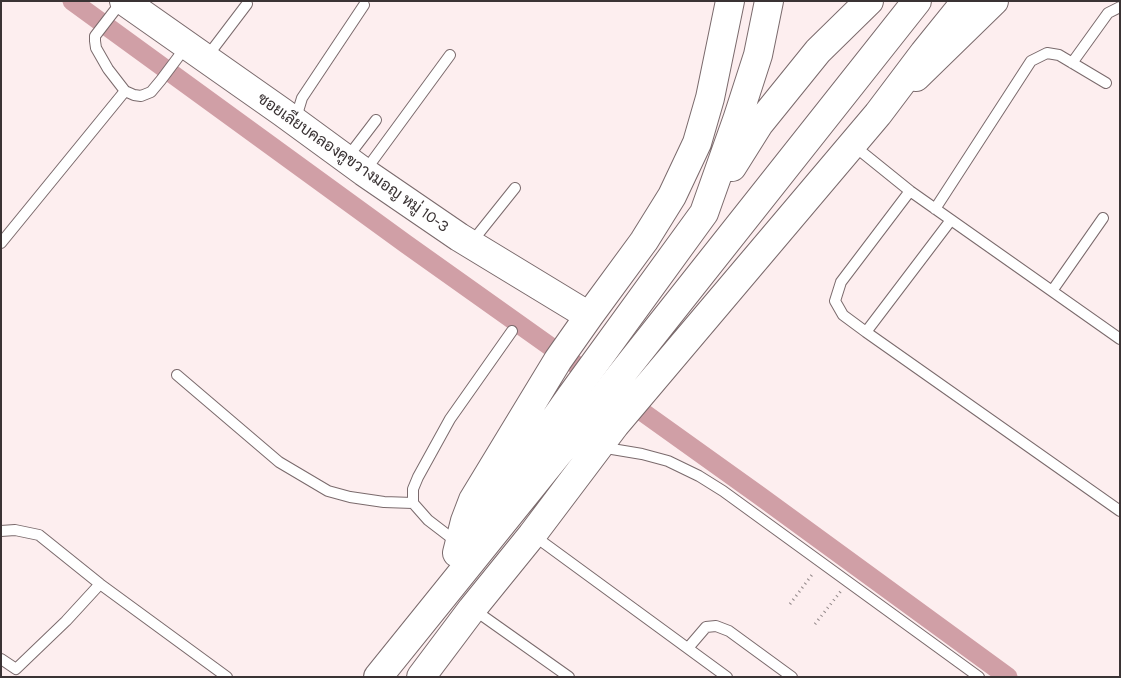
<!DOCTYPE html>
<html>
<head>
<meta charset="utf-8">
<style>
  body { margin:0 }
  #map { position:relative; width:1121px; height:678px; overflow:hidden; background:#fdeeef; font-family:Karla,sans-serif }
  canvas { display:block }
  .frame { position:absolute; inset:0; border:2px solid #3a3334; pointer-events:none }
</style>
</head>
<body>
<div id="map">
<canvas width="1121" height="678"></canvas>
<div class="frame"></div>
</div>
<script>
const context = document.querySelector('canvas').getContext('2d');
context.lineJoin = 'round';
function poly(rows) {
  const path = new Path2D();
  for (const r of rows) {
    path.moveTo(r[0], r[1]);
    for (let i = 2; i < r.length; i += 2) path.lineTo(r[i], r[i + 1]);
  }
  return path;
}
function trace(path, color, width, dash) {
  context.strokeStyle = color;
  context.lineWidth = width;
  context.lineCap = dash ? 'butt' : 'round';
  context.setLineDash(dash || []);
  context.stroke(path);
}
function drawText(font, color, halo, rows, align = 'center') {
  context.font = font + ' Karla,Sarabun,sans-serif';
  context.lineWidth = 5;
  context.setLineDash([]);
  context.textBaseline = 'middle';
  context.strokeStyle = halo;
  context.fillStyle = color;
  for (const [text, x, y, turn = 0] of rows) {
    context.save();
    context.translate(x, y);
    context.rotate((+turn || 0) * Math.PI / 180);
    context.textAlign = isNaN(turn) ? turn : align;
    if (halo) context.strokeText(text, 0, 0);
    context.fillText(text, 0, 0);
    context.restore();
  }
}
const canal = poly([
  [72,1,406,244,596,379],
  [623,398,760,496,1008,677]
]);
const path = poly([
  [790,604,814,572],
  [815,624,841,591]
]);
const lane = poly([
  [206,58,247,4],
  [1072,63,1108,13,1120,7],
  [125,91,134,95,141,96,151,92,161,80,179,56,188,47],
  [295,121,302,98,364,5],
  [853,145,910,191,1120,339],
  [347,158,376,120],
  [365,171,450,55],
  [910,191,841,282,835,301,843,315,866,332,951,220],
  [935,209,1031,61,1047,53,1059,55,1106,83],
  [1,243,125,91,108,69,96,48,95,41,95,36,115,10,120,1],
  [471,243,515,188],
  [1052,291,1103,218],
  [866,332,1120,511],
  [177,375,279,462,328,491,350,497,384,502,413,503],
  [600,447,642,454,668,461,699,476,723,491,979,677],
  [1,531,15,530,39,535,100,584,227,677],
  [533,535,727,677],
  [458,543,428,520,413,503,413,489,418,477,450,419,512,331],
  [473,609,569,677],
  [688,648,706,627,716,626,729,631,792,677],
  [1,659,16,669,66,621,100,584]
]);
const secondary = poly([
  [124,1,282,112,364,172,459,237,589,316],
  [916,77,994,1],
  [732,167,759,124,818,51,869,1],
  [471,546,535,447,571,396,704,213,737,120,758,55,769,1],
  [457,553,465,521,473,500,558,360,589,316,644,241,672,196,697,143,710,98,730,1]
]);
const primary = poly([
  [378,677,590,414,917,1],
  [421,677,472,609,532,535,615,425,878,114,924,53,966,1]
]);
const streetNames = [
  ["ซอยเลียบคลองคูขวางมอญ หมู่ 10-3",353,163,35]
];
trace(canal, '#d09fa6', 19);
trace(lane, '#7a6a6c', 12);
trace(secondary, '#7a6a6c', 30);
trace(primary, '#7a6a6c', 30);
trace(path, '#93898a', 3, [1, 4]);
trace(lane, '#fff', 10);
trace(secondary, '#fff', 28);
trace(primary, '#fff', 28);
drawText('16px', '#3a3334', '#fff', streetNames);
</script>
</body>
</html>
